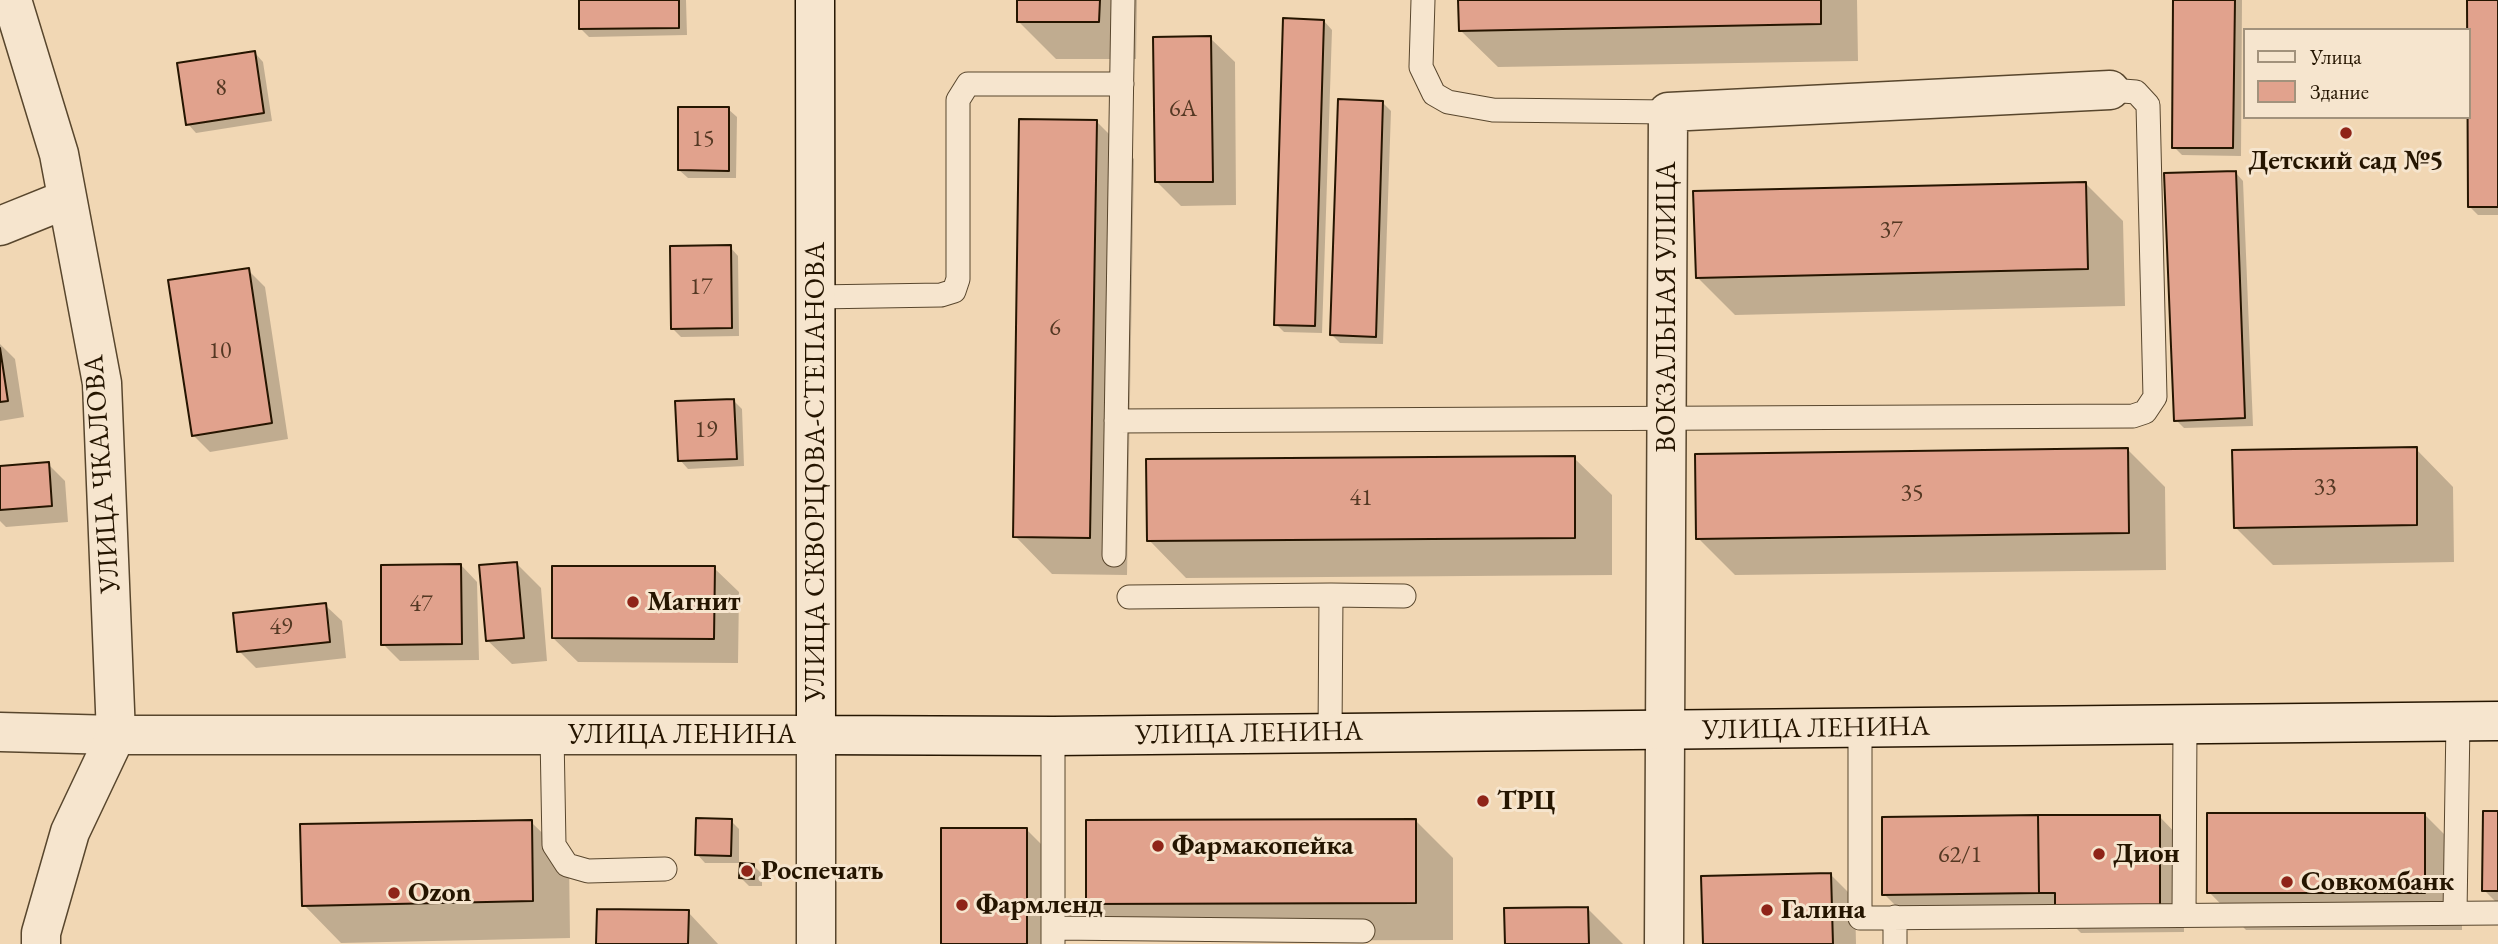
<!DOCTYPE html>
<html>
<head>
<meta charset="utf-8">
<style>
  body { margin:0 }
  #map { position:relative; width:2498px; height:944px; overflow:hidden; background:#f1d7b4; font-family:"EB Garamond",serif }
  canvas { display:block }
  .legend { position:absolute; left:2243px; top:28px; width:228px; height:91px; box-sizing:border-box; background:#f6e5ce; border:2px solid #a2927c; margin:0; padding:9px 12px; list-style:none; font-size:21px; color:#251500 }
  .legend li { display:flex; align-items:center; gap:14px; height:35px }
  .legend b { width:35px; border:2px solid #a2927c }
</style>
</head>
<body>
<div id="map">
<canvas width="2498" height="944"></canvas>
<ul class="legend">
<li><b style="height:9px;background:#f6e5ce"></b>Улица</li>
<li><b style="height:19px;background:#e1a28d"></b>Здание</li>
</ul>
</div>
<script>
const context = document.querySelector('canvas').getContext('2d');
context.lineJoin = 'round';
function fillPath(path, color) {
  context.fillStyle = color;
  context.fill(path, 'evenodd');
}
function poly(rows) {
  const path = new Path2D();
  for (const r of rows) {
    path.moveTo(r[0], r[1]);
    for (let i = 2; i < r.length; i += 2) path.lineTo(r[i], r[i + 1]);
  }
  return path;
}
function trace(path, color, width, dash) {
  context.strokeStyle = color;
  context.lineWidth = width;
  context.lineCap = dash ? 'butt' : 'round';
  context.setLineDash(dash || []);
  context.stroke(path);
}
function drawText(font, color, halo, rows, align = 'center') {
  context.font = font + ' "EB Garamond",serif';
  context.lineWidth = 6;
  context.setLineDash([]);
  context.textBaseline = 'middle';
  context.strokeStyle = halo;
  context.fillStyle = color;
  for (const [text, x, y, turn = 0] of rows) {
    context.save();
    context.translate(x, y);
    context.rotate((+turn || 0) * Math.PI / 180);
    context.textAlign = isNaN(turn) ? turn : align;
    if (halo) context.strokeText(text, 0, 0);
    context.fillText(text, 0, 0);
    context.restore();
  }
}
const shadow = poly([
  [581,0,686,0,687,35,589,37,581,29],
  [1018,0,1137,0,1136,59,1056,59,1018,21],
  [1460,0,1857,0,1858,61,1498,67,1460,30],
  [2175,0,2242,0,2241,156,2182,155,2174,147],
  [2468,0,2498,0,2498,215,2478,215,2469,206],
  [1324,21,1332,30,1322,333,1284,332,1276,324],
  [1210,38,1235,62,1236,205,1181,206,1156,181],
  [255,53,263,62,272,121,196,133,188,124],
  [1383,103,1391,111,1383,344,1340,343,1332,335],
  [728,109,737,117,736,178,688,178,679,170],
  [1096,121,1134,159,1127,575,1052,574,1015,536],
  [2235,172,2243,181,2253,426,2184,428,2176,420],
  [2086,184,2123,221,2125,306,1735,315,1697,277],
  [730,247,738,256,739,336,681,337,673,329],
  [248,270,265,287,288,439,210,452,193,435],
  [0,344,15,359,24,417,0,421],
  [733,400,742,409,744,466,688,469,680,460],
  [2416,449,2453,487,2454,562,2273,565,2235,527],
  [2128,450,2165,487,2166,570,1735,575,1698,538],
  [1574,458,1612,495,1612,575,1186,578,1149,540],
  [48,464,65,481,68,522,6,527,0,521,0,468],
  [517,564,541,588,547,661,512,664,487,640],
  [461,565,477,582,479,660,400,661,383,644],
  [714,568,739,592,738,663,578,662,553,638],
  [325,605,342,621,346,658,256,668,239,651],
  [2498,813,2498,904,2484,890],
  [2425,815,2462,852,2462,930,2246,930,2209,892],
  [2159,816,2183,841,2184,932,2081,933,2065,917,1908,918,1884,894],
  [731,821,739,829,739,863,705,863,697,854],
  [1416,821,1453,858,1453,940,1126,941,1088,904],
  [531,822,569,859,570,938,341,943,304,905],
  [1027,830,1064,867,1064,944,943,944],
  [753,865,762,874,762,886,749,886,741,878],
  [1831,875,1855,899,1856,944,1704,944],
  [1588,909,1623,944,1506,944],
  [688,912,718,944,598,944]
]);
const building = poly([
  [579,0,679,0,679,28,579,29,579,0],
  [1017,0,1100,0,1099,22,1017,22,1017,0],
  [1458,0,1821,0,1821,24,1459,31,1458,0],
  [2173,0,2235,0,2233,148,2172,148,2173,0],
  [2467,0,2498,0,2498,207,2468,207,2467,0],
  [1283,18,1324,20,1315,326,1274,325,1283,18],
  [1211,36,1213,182,1155,182,1153,37,1211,36],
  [255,51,264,113,186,125,177,63,255,51],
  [1338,99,1383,101,1376,337,1330,335,1338,99],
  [678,107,729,107,729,171,678,170,678,107],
  [1019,119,1097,120,1090,538,1013,537,1019,119],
  [2236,171,2245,418,2174,421,2164,173,2236,171],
  [2086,182,2088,269,1696,278,1693,191,2086,182],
  [731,245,732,328,671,329,670,246,731,245],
  [249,268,272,423,192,436,168,280,249,268],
  [0,348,8,401,0,402,0,348],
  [734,399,737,459,678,461,675,401,734,399],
  [2417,447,2417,525,2234,528,2232,450,2417,447],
  [2128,448,2129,533,1696,539,1695,454,2128,448],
  [1575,456,1575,538,1147,541,1146,459,1575,456],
  [49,462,52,506,0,510,0,466,49,462],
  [517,562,524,638,486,641,479,565,517,562],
  [461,564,462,644,381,645,381,565,461,564],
  [552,566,715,566,714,639,552,638,552,566],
  [326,603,330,642,237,652,233,613,326,603],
  [2483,811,2498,811,2498,891,2482,891,2483,811],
  [2207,813,2425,813,2425,893,2207,893,2207,813],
  [2038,815,2039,893,1882,895,1882,817,2038,815],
  [2038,815,2160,815,2160,909,2055,909,2055,893,2039,893,2038,815],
  [696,818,732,819,731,856,695,855,696,818],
  [1416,819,1416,903,1086,904,1086,820,1416,819],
  [532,820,533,901,302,906,300,824,532,820],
  [941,828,1027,828,1027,944,941,944,941,828],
  [740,863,754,864,754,879,739,878,740,863],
  [1831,873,1833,944,1703,944,1701,876,1831,873],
  [1588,907,1589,944,1505,944,1504,908,1588,907],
  [597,909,689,910,688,944,596,944,597,909]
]);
const service = poly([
  [1423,0,1421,67,1434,94,1448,102,1493,110,1668,112],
  [816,297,941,295,954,291,958,279,958,100,968,84,1122,84],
  [1116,421,2133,416,2145,412,2155,397,2148,105,2136,92,2110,90],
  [1114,555,1123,0],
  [1331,595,1404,596],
  [1129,597,1331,595,1330,734],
  [1860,728,1860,918,2498,913],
  [552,734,554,845,567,865,588,871,665,869],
  [1053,736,1053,943],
  [2455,913,2458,721],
  [2184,915,2185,724],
  [1895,917,1895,944],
  [1053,928,1363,931]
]);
const minor = poly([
  [0,226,67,199],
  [0,732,116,735,102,383,59,154,12,0],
  [816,944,816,735],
  [1664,944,1668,112,2110,90]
]);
const tertiary = poly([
  [41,944,41,933,70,832,116,735,816,735]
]);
const secondary = poly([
  [815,0,816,735,1053,736,2498,721]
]);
const markers = [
  [2346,133,7,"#8f2418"],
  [633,602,7,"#8f2418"],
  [1483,801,7,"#8f2418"],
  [1158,846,7,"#8f2418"],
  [2099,854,7,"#8f2418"],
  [747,871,7,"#8f2418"],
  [2287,882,7,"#8f2418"],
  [394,893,7,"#8f2418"],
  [962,905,7,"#8f2418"],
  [1767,910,7,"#8f2418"]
];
const numberNames = [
  ["8",221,88],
  ["6А",1183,109],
  ["15",703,139],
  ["37",1891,230],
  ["17",701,287],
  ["6",1055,328],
  ["10",220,351],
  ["19",706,430],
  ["33",2325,487],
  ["35",1912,493],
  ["41",1361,498],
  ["47",421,604],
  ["49",281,627],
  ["62/1",1960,855]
];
const poiNames = [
  ["Детский сад №5",2346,161,"center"],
  ["Магнит",647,602],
  ["ТРЦ",1497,801],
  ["Фармакопейка",1172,846],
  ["Дион",2113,854],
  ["Роспечать",761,871],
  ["Совкомбанк",2301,882],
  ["Ozon",408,893],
  ["Фармленд",976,905],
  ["Галина",1781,910]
];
const streetNames = [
  ["ВОКЗАЛЬНАЯ УЛИЦА",1667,307,-90],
  ["УЛИЦА СКВОРЦОВА-СТЕПАНОВА",816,472,-90],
  ["УЛИЦА ЧКАЛОВА",103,474,-94],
  ["УЛИЦА ЛЕНИНА",1816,729,-1],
  ["УЛИЦА ЛЕНИНА",1249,734,-1],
  ["УЛИЦА ЛЕНИНА",682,735]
];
fillPath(shadow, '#0003');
fillPath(building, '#e1a28d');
trace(building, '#251500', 2);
trace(service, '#58462d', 25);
trace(minor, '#58462d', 41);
trace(tertiary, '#58462d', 41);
trace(secondary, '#251500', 41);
trace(service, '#f6e5ce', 23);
trace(minor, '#f6e5ce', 38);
trace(tertiary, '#f6e5ce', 38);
trace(secondary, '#f6e5ce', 38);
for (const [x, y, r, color] of markers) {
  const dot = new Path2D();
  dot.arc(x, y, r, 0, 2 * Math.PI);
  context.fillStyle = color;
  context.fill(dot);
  trace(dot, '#f6e5ce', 2.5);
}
drawText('24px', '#543823', null, numberNames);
drawText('bold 28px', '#251500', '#f6e5ce', poiNames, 'left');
drawText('28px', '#251500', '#f6e5ce', streetNames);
</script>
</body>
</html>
